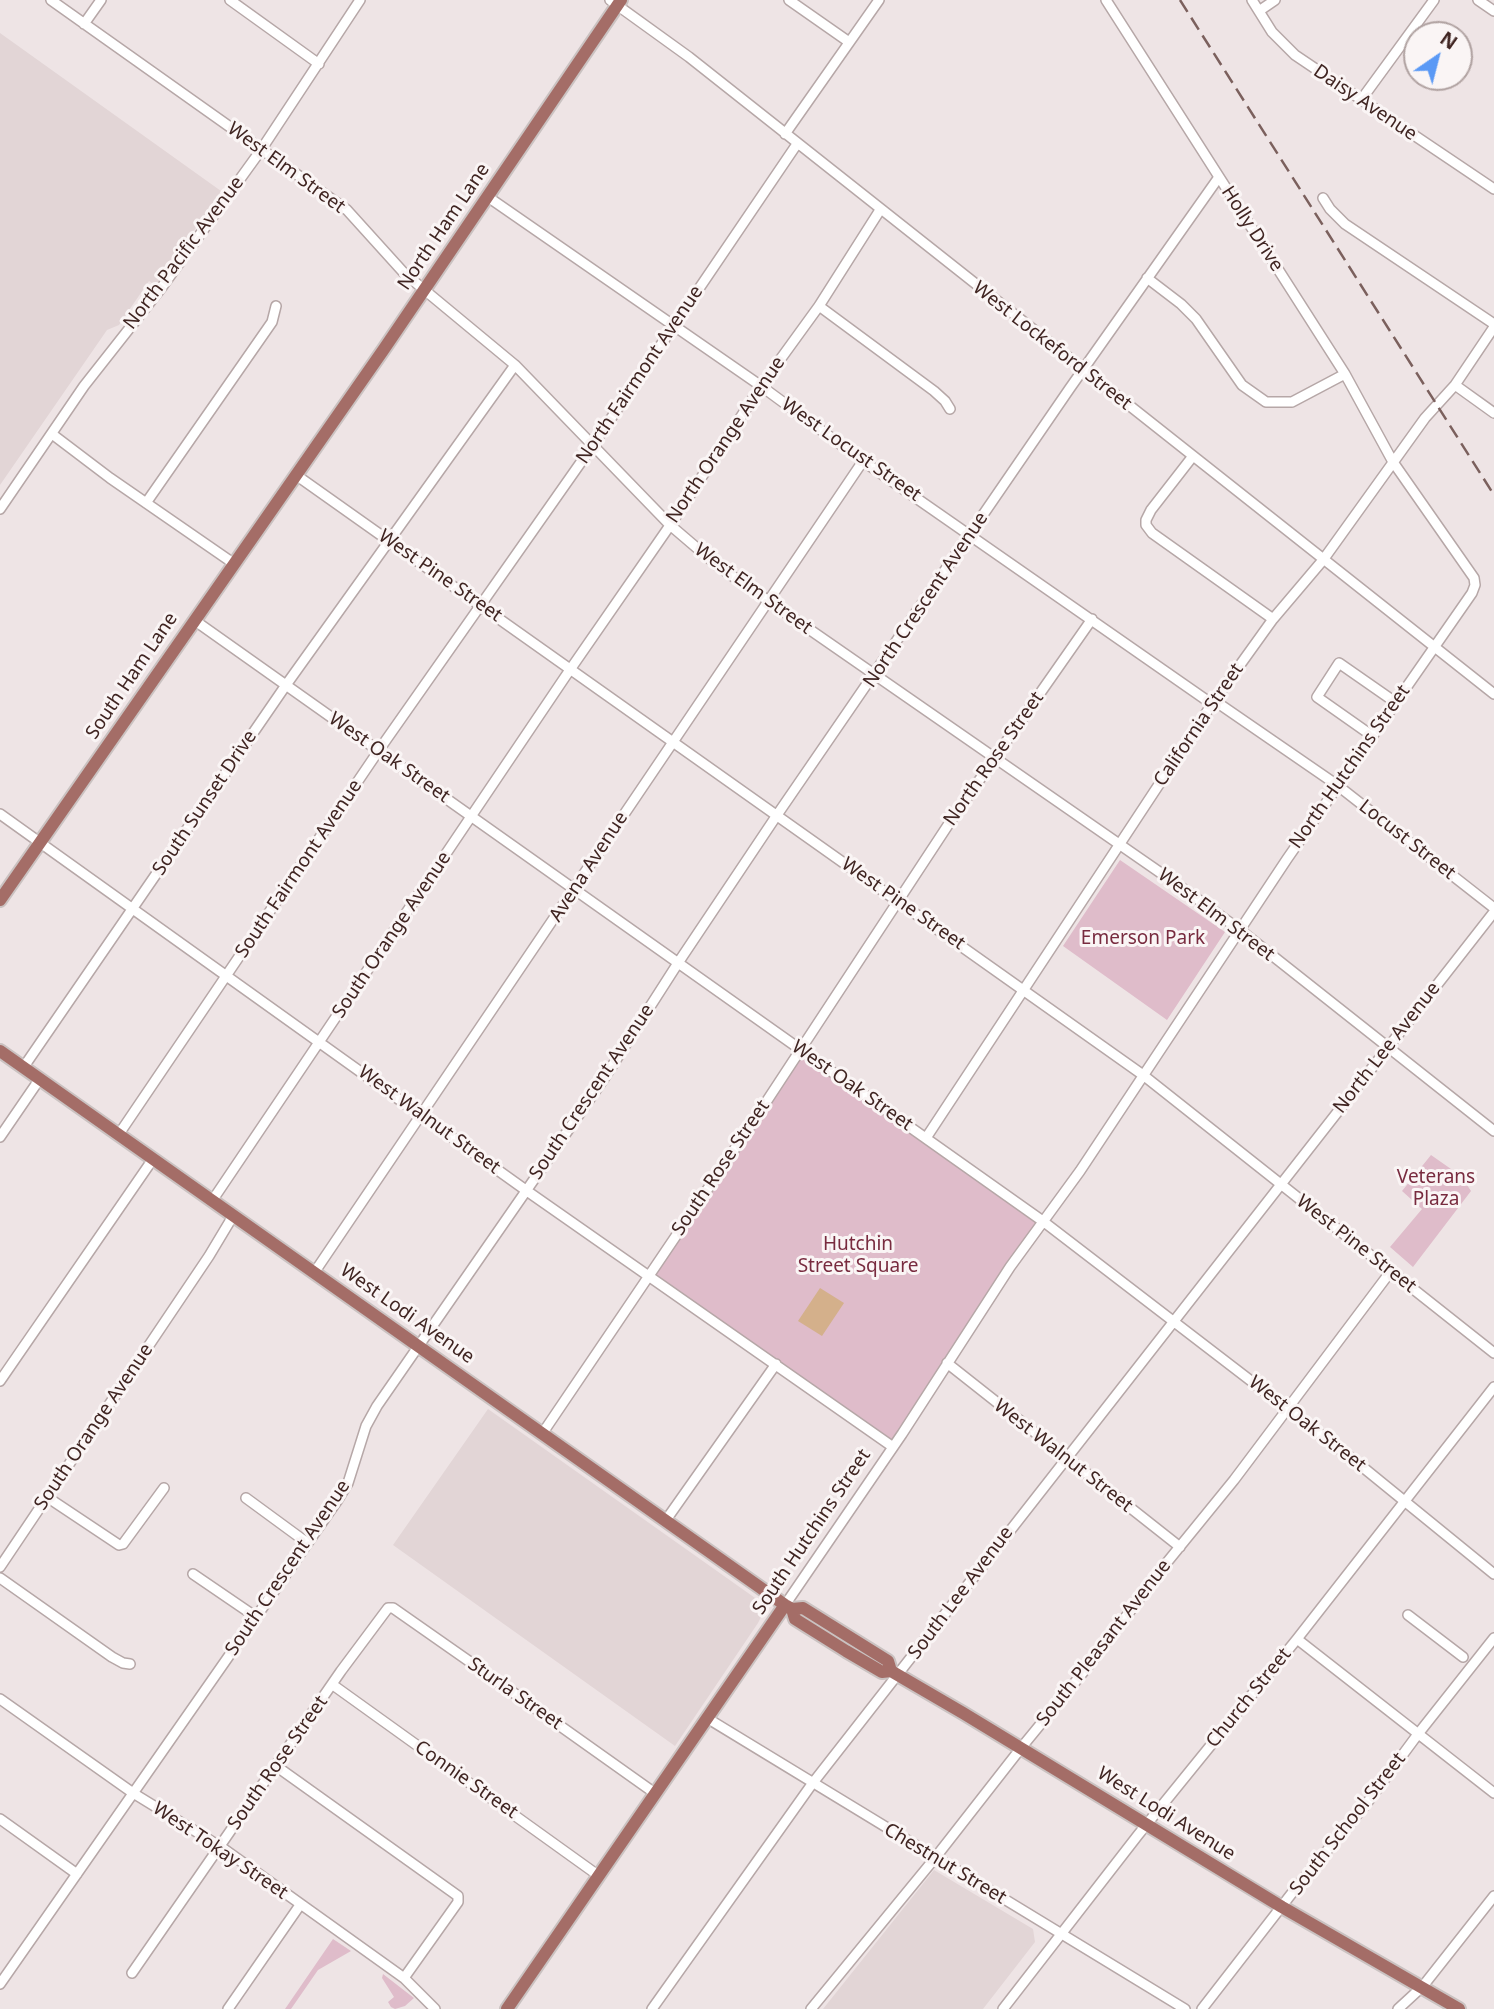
<!DOCTYPE html>
<html>
<head>
<meta charset="utf-8">
<style>
  body { margin:0 }
  #map { position:relative; width:1494px; height:2009px; overflow:hidden; background:#eee4e5; font-family:"Noto Sans",sans-serif }
  canvas { display:block }
  .north { position:absolute; left:1403px; top:21px; width:70px; height:70px; box-sizing:border-box; background:#faf5f5; border:2px solid #b0a2a1; border-radius:50%; rotate:35deg; font-size:19px; font-weight:700; line-height:28px; text-align:center; color:#402522 }
  .north::after { content:''; display:block; margin:auto; width:24px; height:32px; background:#5a99f5; clip-path:polygon(50% 0,100% 100%,50% 72%,0 100%) }
</style>
</head>
<body>
<div id="map">
<canvas width="1494" height="2009"></canvas>
<div class="north">N</div>
</div>
<script>
const context = document.querySelector('canvas').getContext('2d');
context.lineJoin = 'round';
function fillPath(path, color) {
  context.fillStyle = color;
  context.fill(path, 'evenodd');
}
function poly(rows) {
  const path = new Path2D();
  for (const r of rows) {
    path.moveTo(r[0], r[1]);
    for (let i = 2; i < r.length; i += 2) path.lineTo(r[i], r[i + 1]);
  }
  return path;
}
function trace(path, color, width, dash) {
  context.strokeStyle = color;
  context.lineWidth = width;
  context.lineCap = dash ? 'butt' : 'round';
  context.setLineDash(dash || []);
  context.stroke(path);
}
function drawText(font, color, halo, rows, align = 'center') {
  context.font = font + ' "Noto Sans",sans-serif';
  context.lineWidth = 6;
  context.setLineDash([]);
  context.textBaseline = 'middle';
  context.strokeStyle = halo;
  context.fillStyle = color;
  for (const [text, x, y, turn = 0] of rows) {
    context.save();
    context.translate(x, y);
    context.rotate((+turn || 0) * Math.PI / 180);
    context.textAlign = isNaN(turn) ? turn : align;
    if (halo) context.strokeText(text, 0, 0);
    context.fillText(text, 0, 0);
    context.restore();
  }
}
const built = poly([
  [0,33,221,191,156,286,149,281,119,325,107,330,0,485],
  [488,1409,765,1605,765,1609,758,1623,675,1746,393,1545],
  [934,1870,1033,1929,1035,1942,983,2009,823,2009]
]);
const green = poly([
  [1120,860,1225,932,1167,1020,1063,946],
  [800,1050,1044,1222,893,1447,650,1275],
  [1431,1155,1461,1176,1471,1191,1413,1267,1390,1247,1422,1209,1402,1191],
  [333,1939,351,1951,318,1970,291,2009,285,2009],
  [383,1974,414,1998,405,2006,395,2009,391,2007,388,2002,394,1997,382,1978]
]);
const water = poly([
  [820,1288,844,1303,822,1336,798,1321]
]);
const minor = poly([
  [51,0,347,210,404,273,515,365,670,525,718,566,1181,887,1240,930,1494,1131],
  [230,0,319,64],
  [610,0,689,57,1494,694],
  [789,0,849,42],
  [1252,0,1272,32,1295,55,1494,189],
  [1478,0,1494,11],
  [1259,11,1275,0],
  [84,24,101,0],
  [1361,100,1434,0],
  [785,134,879,0],
  [488,197,761,386,863,461,1212,704],
  [1323,198,1330,209,1345,224,1494,324],
  [1147,278,1181,304,1196,319,1242,385,1266,402,1292,402,1345,374],
  [819,306,934,391,945,401,950,409],
  [1455,385,1494,413],
  [52,434,110,478,233,563],
  [1193,456,1151,510,1146,520,1146,525,1152,533,1273,619],
  [296,475,1143,1075,1494,1353],
  [146,503,272,322,276,306],
  [0,509,84,386,162,287,261,150,360,0],
  [194,620,1044,1222,1354,1460,1494,1574],
  [1215,701,1337,785,1494,908],
  [1371,735,1317,697,1339,663,1395,702],
  [0,814,527,1191,893,1447],
  [23,1068,286,685,515,365],
  [119,1134,379,750,593,445,797,144],
  [0,1137,39,1080],
  [926,1138,1212,704,1273,619,1323,560,1425,418,1455,385,1494,327],
  [212,1201,565,677,673,521,761,386,819,306,880,210],
  [314,1273,863,461],
  [947,1363,1180,1547],
  [0,1381,153,1159],
  [542,1434,753,1122,950,822,1092,619],
  [47,1497,119,1545,123,1544,164,1488],
  [246,1498,306,1542],
  [666,1520,776,1364],
  [0,1567,209,1256,233,1216],
  [193,1574,256,1617],
  [0,1578,112,1657,123,1663,130,1664],
  [785,1605,902,1434,1010,1267,1080,1171,1287,859,1472,593,1475,585,1474,578,1393,462,1345,374,1106,0],
  [1408,1615,1463,1657],
  [1297,1639,1494,1793],
  [333,1685,599,1876],
  [0,1699,133,1793,221,1847,404,1978,435,2009],
  [707,1718,1185,2009],
  [276,1766,458,1896,458,1902,404,1978],
  [0,1819,77,1874],
  [132,1973,341,1671,388,1608,393,1608,473,1664,656,1794],
  [0,1984,337,1501,348,1483,366,1426,377,1406,605,1077,678,963,777,815,1070,388,1219,177],
  [228,2009,300,1905],
  [652,2009,812,1784,1494,912],
  [811,2009,935,1858,1021,1748,1094,1659,1164,1566,1234,1480,1391,1271],
  [1003,2009,1138,1835,1297,1639,1494,1387],
  [1202,2009,1299,1884,1367,1803,1418,1734,1494,1638],
  [1398,2009,1423,1986,1494,1896]
]);
const major = poly([
  [0,900,384,349,621,0],
  [0,1051,785,1605,792,1609,803,1608,888,1661,891,1671],
  [792,1609,795,1619,846,1651,882,1672,891,1671,963,1713,1282,1907,1459,2009],
  [507,2009,785,1605]
]);
const rail = poly([
  [1180,0,1494,495]
]);
const streetNames = [
  ["Daisy Avenue",1365,103,34],
  ["West Elm Street",286,168,36],
  ["North Ham Lane",444,227,-56],
  ["Holly Drive",1252,229,57],
  ["North Pacific Avenue",184,253,-53],
  ["West Lockeford Street",1052,346,38],
  ["North Fairmont Avenue",640,375,-56],
  ["North Orange Avenue",726,440,-56],
  ["West Locust Street",851,450,35],
  ["West Pine Street",440,576,35],
  ["West Elm Street",753,589,36],
  ["North Crescent Avenue",926,600,-56],
  ["South Ham Lane",132,676,-56],
  ["California Street",1199,725,-56],
  ["West Oak Street",389,758,35],
  ["North Rose Street",994,759,-55],
  ["North Hutchins Street",1350,767,-55],
  ["South Sunset Drive",205,803,-56],
  ["Locust Street",1407,840,38],
  ["Avena Avenue",589,867,-57],
  ["South Fairmont Avenue",299,869,-56],
  ["West Pine Street",903,904,35],
  ["West Elm Street",1216,915,37],
  ["South Orange Avenue",392,935,-56],
  ["North Lee Avenue",1387,1048,-52],
  ["West Oak Street",852,1086,35],
  ["South Crescent Avenue",592,1092,-56],
  ["West Walnut Street",429,1120,36],
  ["South Rose Street",721,1168,-56],
  ["West Pine Street",1356,1244,38],
  ["West Lodi Avenue",407,1314,35],
  ["West Oak Street",1307,1424,38],
  ["South Orange Avenue",94,1427,-56],
  ["West Walnut Street",1063,1456,38],
  ["South Hutchins Street",812,1532,-56],
  ["South Crescent Avenue",288,1568,-56],
  ["South Lee Avenue",961,1593,-53],
  ["South Pleasant Avenue",1104,1643,-52],
  ["Sturla Street",515,1694,35],
  ["Church Street",1249,1698,-51],
  ["South Rose Street",278,1763,-55],
  ["Connie Street",466,1780,35],
  ["West Lodi Avenue",1166,1814,32],
  ["South School Street",1348,1824,-52],
  ["West Tokay Street",220,1851,34],
  ["Chestnut Street",945,1864,31]
];
const parkNames = [
  ["Emerson Park",1143,939],
  ["Veterans",1436,1178],
  ["Plaza",1436,1200],
  ["Hutchin",858,1245],
  ["Street Square",858,1267]
];
fillPath(built, '#e2d5d6');
fillPath(green, '#dfbcca');
fillPath(water, '#d4b08b');
trace(minor, '#b6a7a7', 12);
trace(major, '#cac2c1', 16);
trace(minor, '#fff', 9);
trace(major, '#a46d67', 12);
trace(rail, '#7b605d', 2.5, [14, 7]);
drawText('19px', '#402522', '#faf5f5', streetNames);
drawText('19px', '#782b3f', '#faf5f5', parkNames);
</script>
</body>
</html>
